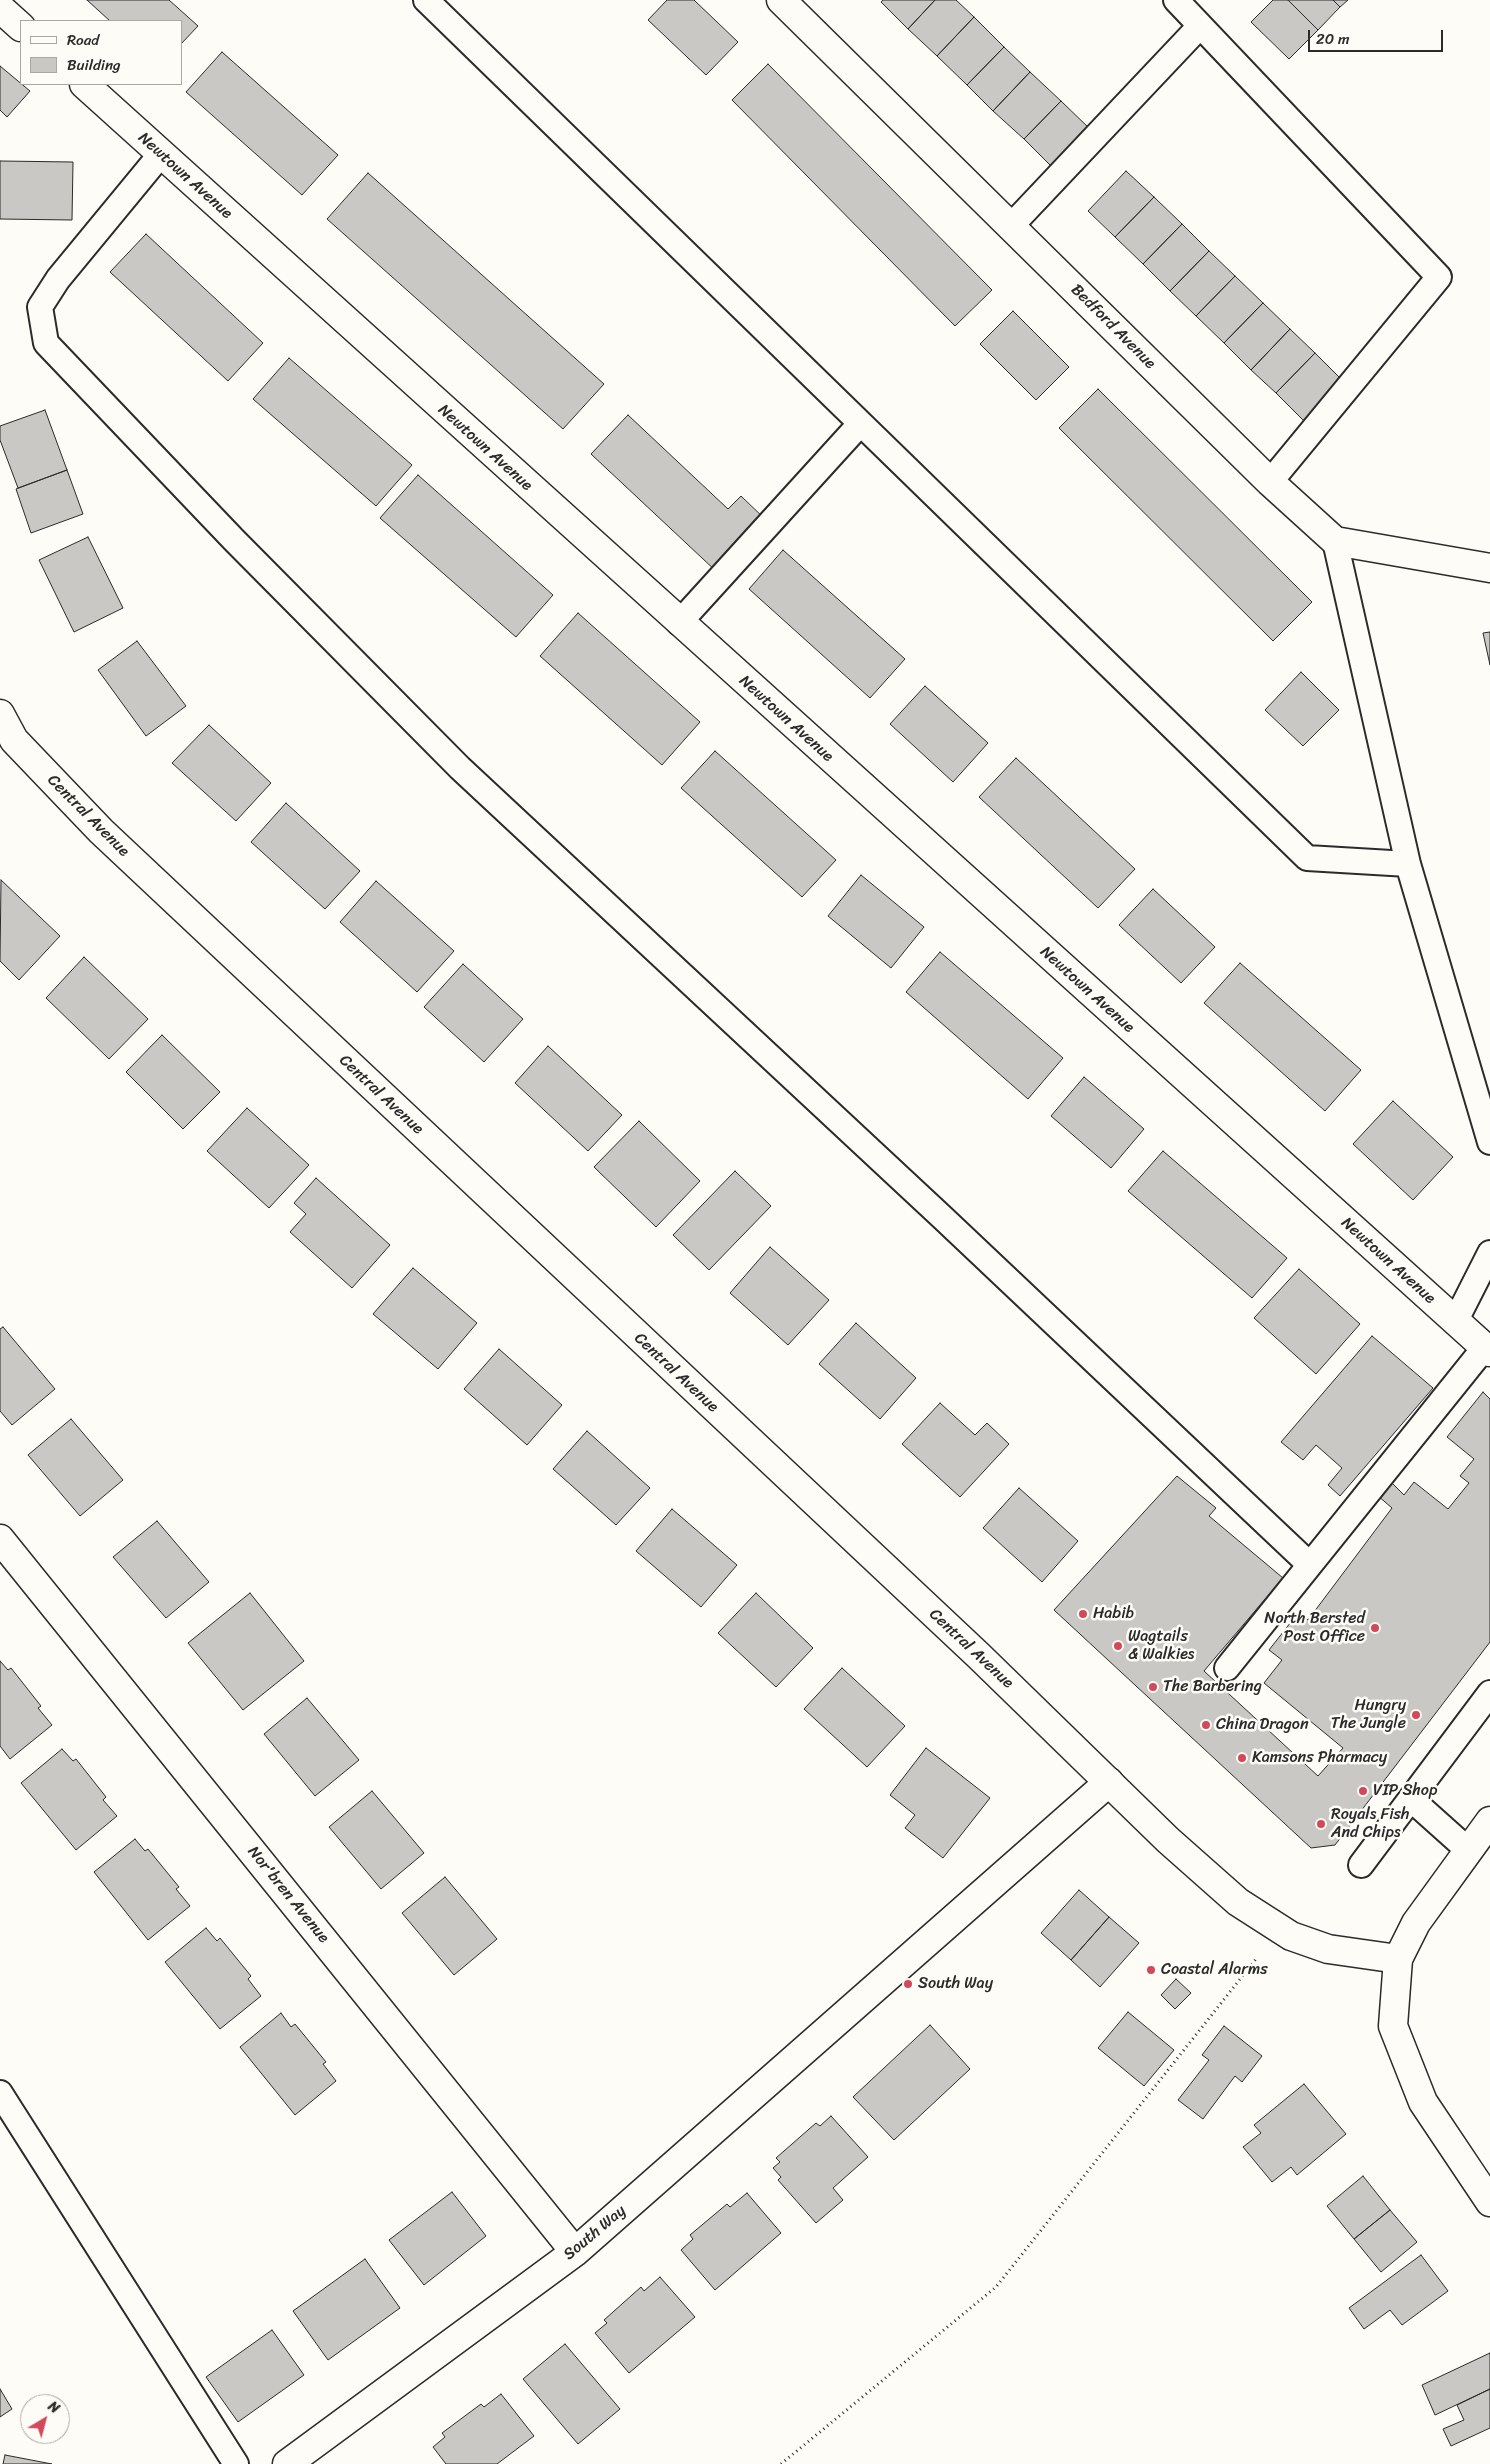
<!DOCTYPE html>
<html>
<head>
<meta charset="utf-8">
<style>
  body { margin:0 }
  #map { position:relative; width:1490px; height:2464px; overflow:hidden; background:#fdfcf7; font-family:Sriracha,sans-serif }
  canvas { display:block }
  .legend { position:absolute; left:20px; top:20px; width:162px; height:65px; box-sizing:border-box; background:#fdfcf7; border:1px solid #a9a8a5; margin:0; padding:6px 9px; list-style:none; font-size:15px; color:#2b2b2b }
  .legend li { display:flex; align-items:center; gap:10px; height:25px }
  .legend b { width:25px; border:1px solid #a9a8a5 }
  .north { position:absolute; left:20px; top:2394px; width:50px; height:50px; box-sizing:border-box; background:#fdfcf7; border:1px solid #a9a8a5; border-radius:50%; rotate:37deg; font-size:14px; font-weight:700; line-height:20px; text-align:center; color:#2b2b2b }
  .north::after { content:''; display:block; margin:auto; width:18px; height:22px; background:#d1495b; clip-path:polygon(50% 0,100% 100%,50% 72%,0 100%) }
  .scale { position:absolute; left:1308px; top:30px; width:135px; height:22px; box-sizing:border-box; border:2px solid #2b2b2b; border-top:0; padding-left:6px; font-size:15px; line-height:18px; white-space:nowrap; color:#2b2b2b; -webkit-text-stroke:4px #fdfcf7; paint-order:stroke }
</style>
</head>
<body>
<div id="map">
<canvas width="1490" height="2464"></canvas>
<ul class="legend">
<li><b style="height:6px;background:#fdfcf7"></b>Road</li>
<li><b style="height:14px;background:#c9c8c4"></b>Building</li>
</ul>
<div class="north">N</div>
<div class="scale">20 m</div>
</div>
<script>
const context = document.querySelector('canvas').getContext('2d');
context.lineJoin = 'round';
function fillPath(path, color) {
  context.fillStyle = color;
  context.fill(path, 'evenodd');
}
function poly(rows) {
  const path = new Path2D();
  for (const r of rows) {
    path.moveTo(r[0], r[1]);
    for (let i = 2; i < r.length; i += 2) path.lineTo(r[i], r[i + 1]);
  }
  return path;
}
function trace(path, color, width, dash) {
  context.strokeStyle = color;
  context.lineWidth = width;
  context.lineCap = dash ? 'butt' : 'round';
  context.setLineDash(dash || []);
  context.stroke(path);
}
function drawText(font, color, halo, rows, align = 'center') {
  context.font = font + ' Sriracha,sans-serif';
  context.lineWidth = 5;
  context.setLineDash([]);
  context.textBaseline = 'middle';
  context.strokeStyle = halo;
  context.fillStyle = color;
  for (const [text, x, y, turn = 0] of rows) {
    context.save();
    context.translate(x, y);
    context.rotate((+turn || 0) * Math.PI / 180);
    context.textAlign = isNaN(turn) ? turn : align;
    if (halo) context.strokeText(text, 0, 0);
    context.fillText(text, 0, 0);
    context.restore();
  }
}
const building = poly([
  [87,0,169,0,198,26,181,44,181,21,110,21,87,0],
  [667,0,694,0,738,42,706,75,648,20,667,0],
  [883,0,935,0,908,29,881,2,883,0],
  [935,0,956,0,974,17,937,56,908,29,935,0],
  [1273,0,1288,0,1318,30,1289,59,1251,22,1273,0],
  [1288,0,1333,0,1340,7,1318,30,1288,0],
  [1333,0,1348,0,1340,7,1333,0],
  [974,17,1004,47,967,85,937,56,974,17],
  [1004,47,1030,72,993,111,967,85,1004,47],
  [222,52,338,155,302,195,186,92,222,52],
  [768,64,992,290,955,326,732,100,768,64],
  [0,66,30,91,7,117,0,110,0,66],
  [1030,72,1061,101,1024,139,993,111,1030,72],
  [1061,101,1090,129,1053,168,1024,139,1061,101],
  [0,161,73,162,72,220,0,219,0,161],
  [1126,171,1154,197,1115,237,1088,211,1126,171],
  [368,173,604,384,563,429,327,219,368,173],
  [1154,197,1182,224,1143,264,1115,237,1154,197],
  [1182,224,1209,251,1170,291,1143,264,1182,224],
  [146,234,263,343,228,381,110,272,146,234],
  [1209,251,1235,276,1196,316,1170,291,1209,251],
  [1235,276,1263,303,1224,343,1196,316,1235,276],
  [1263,303,1290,329,1251,370,1224,343,1263,303],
  [1013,311,1069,367,1036,400,980,344,1013,311],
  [1290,329,1315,353,1276,393,1251,370,1290,329],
  [1315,353,1343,381,1304,421,1276,393,1315,353],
  [289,358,412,465,376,506,253,399,289,358],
  [1098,389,1312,602,1273,641,1059,428,1098,389],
  [45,410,67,470,18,488,0,440,0,426,45,410],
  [628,415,728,509,741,496,767,521,718,573,591,454,628,415],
  [67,470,83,514,31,533,16,489,67,470],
  [418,475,553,595,516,637,380,518,418,475],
  [88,537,123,608,74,632,39,560,88,537],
  [783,550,905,659,870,698,749,589,783,550],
  [578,613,700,722,662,765,540,656,578,613],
  [1490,632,1490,665,1483,633,1490,632],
  [137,641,186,706,146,736,98,670,137,641],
  [1301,672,1339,710,1303,746,1265,710,1301,672],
  [925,686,988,743,953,782,890,724,925,686],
  [209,725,271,783,236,821,172,763,209,725],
  [715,751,836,860,802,897,681,788,715,751],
  [1016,758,1135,869,1098,908,979,797,1016,758],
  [286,803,360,871,325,909,251,842,286,803],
  [861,875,924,927,891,968,828,916,861,875],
  [1,880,60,936,19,980,0,961,1,880],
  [376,881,454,951,417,992,340,922,376,881],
  [1153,889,1215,947,1181,983,1119,925,1153,889],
  [940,952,1063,1058,1028,1099,906,992,940,952],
  [84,957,148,1019,109,1059,46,998,84,957],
  [1240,963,1361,1070,1325,1111,1204,1003,1240,963],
  [463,964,523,1019,484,1062,424,1007,463,964],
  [162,1035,220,1092,183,1129,126,1072,162,1035],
  [548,1046,622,1115,588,1151,515,1083,548,1046],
  [1084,1077,1144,1129,1111,1168,1051,1116,1084,1077],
  [1393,1101,1453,1157,1413,1200,1353,1144,1393,1101],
  [247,1108,309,1165,269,1208,207,1151,247,1108],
  [639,1121,700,1181,656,1227,594,1167,639,1121],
  [1163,1151,1287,1258,1252,1298,1128,1191,1163,1151],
  [735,1171,771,1206,709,1270,673,1235,735,1171],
  [316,1178,390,1245,352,1288,290,1232,306,1214,294,1203,316,1178],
  [770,1247,829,1300,788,1345,730,1293,770,1247],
  [413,1268,477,1323,438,1369,373,1314,413,1268],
  [1299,1269,1360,1324,1316,1374,1254,1318,1299,1269],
  [856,1323,916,1378,880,1419,819,1364,856,1323],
  [3,1327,55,1389,12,1425,0,1411,0,1329,3,1327],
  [1372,1336,1433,1388,1340,1496,1328,1485,1342,1468,1316,1445,1303,1460,1281,1442,1372,1336],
  [499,1349,562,1405,527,1445,464,1389,499,1349],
  [1483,1392,1490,1399,1490,1642,1335,1845,1311,1848,1054,1610,1177,1476,1216,1508,1209,1516,1283,1578,1204,1671,1318,1776,1343,1748,1264,1683,1282,1660,1269,1650,1298,1613,1308,1620,1392,1508,1377,1495,1390,1481,1404,1495,1414,1482,1448,1509,1469,1483,1460,1476,1474,1459,1447,1437,1483,1392],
  [940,1403,975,1435,987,1423,1009,1444,960,1497,902,1444,940,1403],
  [71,1419,123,1480,80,1516,28,1455,71,1419],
  [587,1431,650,1488,616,1525,553,1469,587,1431],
  [1019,1488,1078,1541,1042,1582,983,1528,1019,1488],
  [672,1509,737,1565,701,1607,636,1551,672,1509],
  [157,1521,209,1582,166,1618,113,1557,157,1521],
  [250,1593,304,1661,243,1710,188,1643,250,1593],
  [756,1593,813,1648,776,1687,718,1633,756,1593],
  [0,1661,8,1670,11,1668,41,1706,38,1708,52,1725,10,1759,0,1746,0,1661],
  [842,1668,905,1726,867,1767,804,1709,842,1668],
  [307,1698,359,1760,315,1796,264,1734,307,1698],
  [926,1748,990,1798,943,1858,905,1828,915,1815,890,1795,926,1748],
  [62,1749,73,1761,76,1759,106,1797,103,1800,117,1816,76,1850,21,1783,62,1749],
  [372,1791,424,1853,381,1889,329,1827,372,1791],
  [135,1839,145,1851,148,1849,179,1887,176,1889,190,1906,148,1940,94,1872,135,1839],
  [445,1877,497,1939,454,1975,402,1913,445,1877],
  [1079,1890,1109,1917,1071,1960,1041,1933,1079,1890],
  [1109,1917,1139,1943,1100,1987,1071,1960,1109,1917],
  [206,1928,217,1941,220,1938,251,1976,248,1979,261,1996,220,2029,165,1962,206,1928],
  [1176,1979,1191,1993,1175,2009,1161,1995,1176,1979],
  [1128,2012,1174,2050,1144,2086,1098,2048,1128,2012],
  [281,2013,291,2027,295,2024,326,2062,323,2064,336,2081,295,2115,240,2047,281,2013],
  [930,2025,970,2069,894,2140,853,2097,930,2025],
  [1224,2026,1262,2056,1242,2082,1235,2076,1203,2119,1178,2100,1209,2060,1202,2055,1224,2026],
  [1304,2084,1346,2134,1297,2175,1291,2167,1272,2182,1243,2147,1261,2133,1254,2125,1304,2084],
  [831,2116,868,2157,833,2188,843,2200,816,2223,778,2180,781,2177,773,2168,780,2162,776,2158,816,2123,820,2126,831,2116],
  [1363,2176,1390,2210,1354,2239,1327,2206,1363,2176],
  [452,2192,486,2236,424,2285,389,2240,452,2192],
  [747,2193,781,2233,715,2290,681,2250,693,2239,690,2235,727,2204,730,2207,747,2193],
  [1390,2210,1417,2242,1381,2272,1354,2239,1390,2210],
  [1421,2255,1448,2291,1402,2325,1390,2310,1364,2329,1349,2308,1421,2255],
  [365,2259,400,2308,328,2360,293,2311,365,2259],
  [660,2277,695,2317,629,2373,595,2333,607,2323,604,2320,641,2287,644,2291,660,2277],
  [272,2330,304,2375,238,2422,206,2377,272,2330],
  [565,2344,620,2409,578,2444,523,2379,565,2344],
  [1490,2353,1490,2389,1435,2415,1422,2385,1490,2353],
  [0,2389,12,2409,0,2417,0,2389],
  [1490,2389,1490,2428,1451,2446,1443,2429,1464,2420,1457,2405,1490,2389],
  [501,2394,534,2436,497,2464,446,2464,433,2447,445,2437,442,2433,481,2404,484,2407,501,2394],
  [5,2455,52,2464,3,2464,5,2455]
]);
const path = poly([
  [781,2464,996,2287,1256,1959]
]);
const service = poly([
  [426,0,1307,858,1408,864],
  [1176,0,1439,277,1270,482],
  [161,154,58,279,40,307,46,343,234,540,460,768,943,1218,1309,1564],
  [1011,226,1200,26],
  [1335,541,1408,864,1490,1142],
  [679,623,860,424],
  [1455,1322,1490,1253],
  [1227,1668,1485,1347],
  [1411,1799,1468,1850],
  [1361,1865,1490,1693],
  [0,2093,236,2464]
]);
const minor = poly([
  [781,0,1270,482,1335,541,1490,568],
  [0,8,21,27],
  [84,84,1490,1352],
  [0,1539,575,2252],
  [287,2464,575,2252,1109,1782]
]);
const tertiary = poly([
  [0,714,14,740,101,831,979,1656,1168,1840,1238,1902,1291,1936,1328,1949,1398,1959]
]);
const secondary = poly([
  [1490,1821,1416,1923,1398,1959,1393,2026,1423,2102,1490,2202]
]);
const markers = [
  [1083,1614,5,"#d1495b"],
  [1375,1628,5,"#d1495b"],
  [1118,1646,5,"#d1495b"],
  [1153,1687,5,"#d1495b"],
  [1416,1715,5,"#d1495b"],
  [1206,1725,5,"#d1495b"],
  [1242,1758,5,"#d1495b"],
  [1363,1791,5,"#d1495b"],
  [1321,1824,5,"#d1495b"],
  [1151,1970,5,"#d1495b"],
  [908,1984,5,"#d1495b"]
];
const streetNames = [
  ["Newtown Avenue",185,176,42],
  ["Bedford Avenue",1113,327,45],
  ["Newtown Avenue",485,448,42],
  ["Newtown Avenue",786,719,42],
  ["Central Avenue",88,816,45],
  ["Newtown Avenue",1087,990,42],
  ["Central Avenue",381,1095,43],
  ["Newtown Avenue",1388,1261,42],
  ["Central Avenue",676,1373,43],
  ["Central Avenue",971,1649,43],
  ["Nor'bren Avenue",288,1895,51],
  ["South Way",595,2233,-40]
];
const poiNames = [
  ["Habib",1093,1614],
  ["North Bersted",1365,1619,"right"],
  ["Post Office",1365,1637,"right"],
  ["Wagtails",1128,1637],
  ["& Walkies",1128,1655],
  ["The Barbering",1163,1687],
  ["Hungry",1406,1706,"right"],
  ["The Jungle",1406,1724,"right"],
  ["China Dragon",1216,1725],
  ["Kamsons Pharmacy",1252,1758],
  ["VIP Shop",1373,1791],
  ["Royals Fish",1331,1815],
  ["And Chips",1331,1833],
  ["Coastal Alarms",1161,1970],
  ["South Way",918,1984]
];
fillPath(building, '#c9c8c4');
trace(building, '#2b2b2b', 1);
trace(service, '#2b2b2b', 28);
trace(minor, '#2b2b2b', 31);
trace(tertiary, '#2b2b2b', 31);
trace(secondary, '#2b2b2b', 31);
trace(path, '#2b2b2b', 3, [1, 4]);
trace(service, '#fdfcf7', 24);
trace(minor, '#fdfcf7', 28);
trace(tertiary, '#fdfcf7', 28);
trace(secondary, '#fdfcf7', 28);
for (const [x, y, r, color] of markers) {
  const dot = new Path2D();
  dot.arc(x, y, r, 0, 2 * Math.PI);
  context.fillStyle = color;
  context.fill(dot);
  trace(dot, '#fdfcf7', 2);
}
drawText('16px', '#2b2b2b', '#fdfcf7', streetNames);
drawText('16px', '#2b2b2b', '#fdfcf7', poiNames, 'left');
</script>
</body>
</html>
